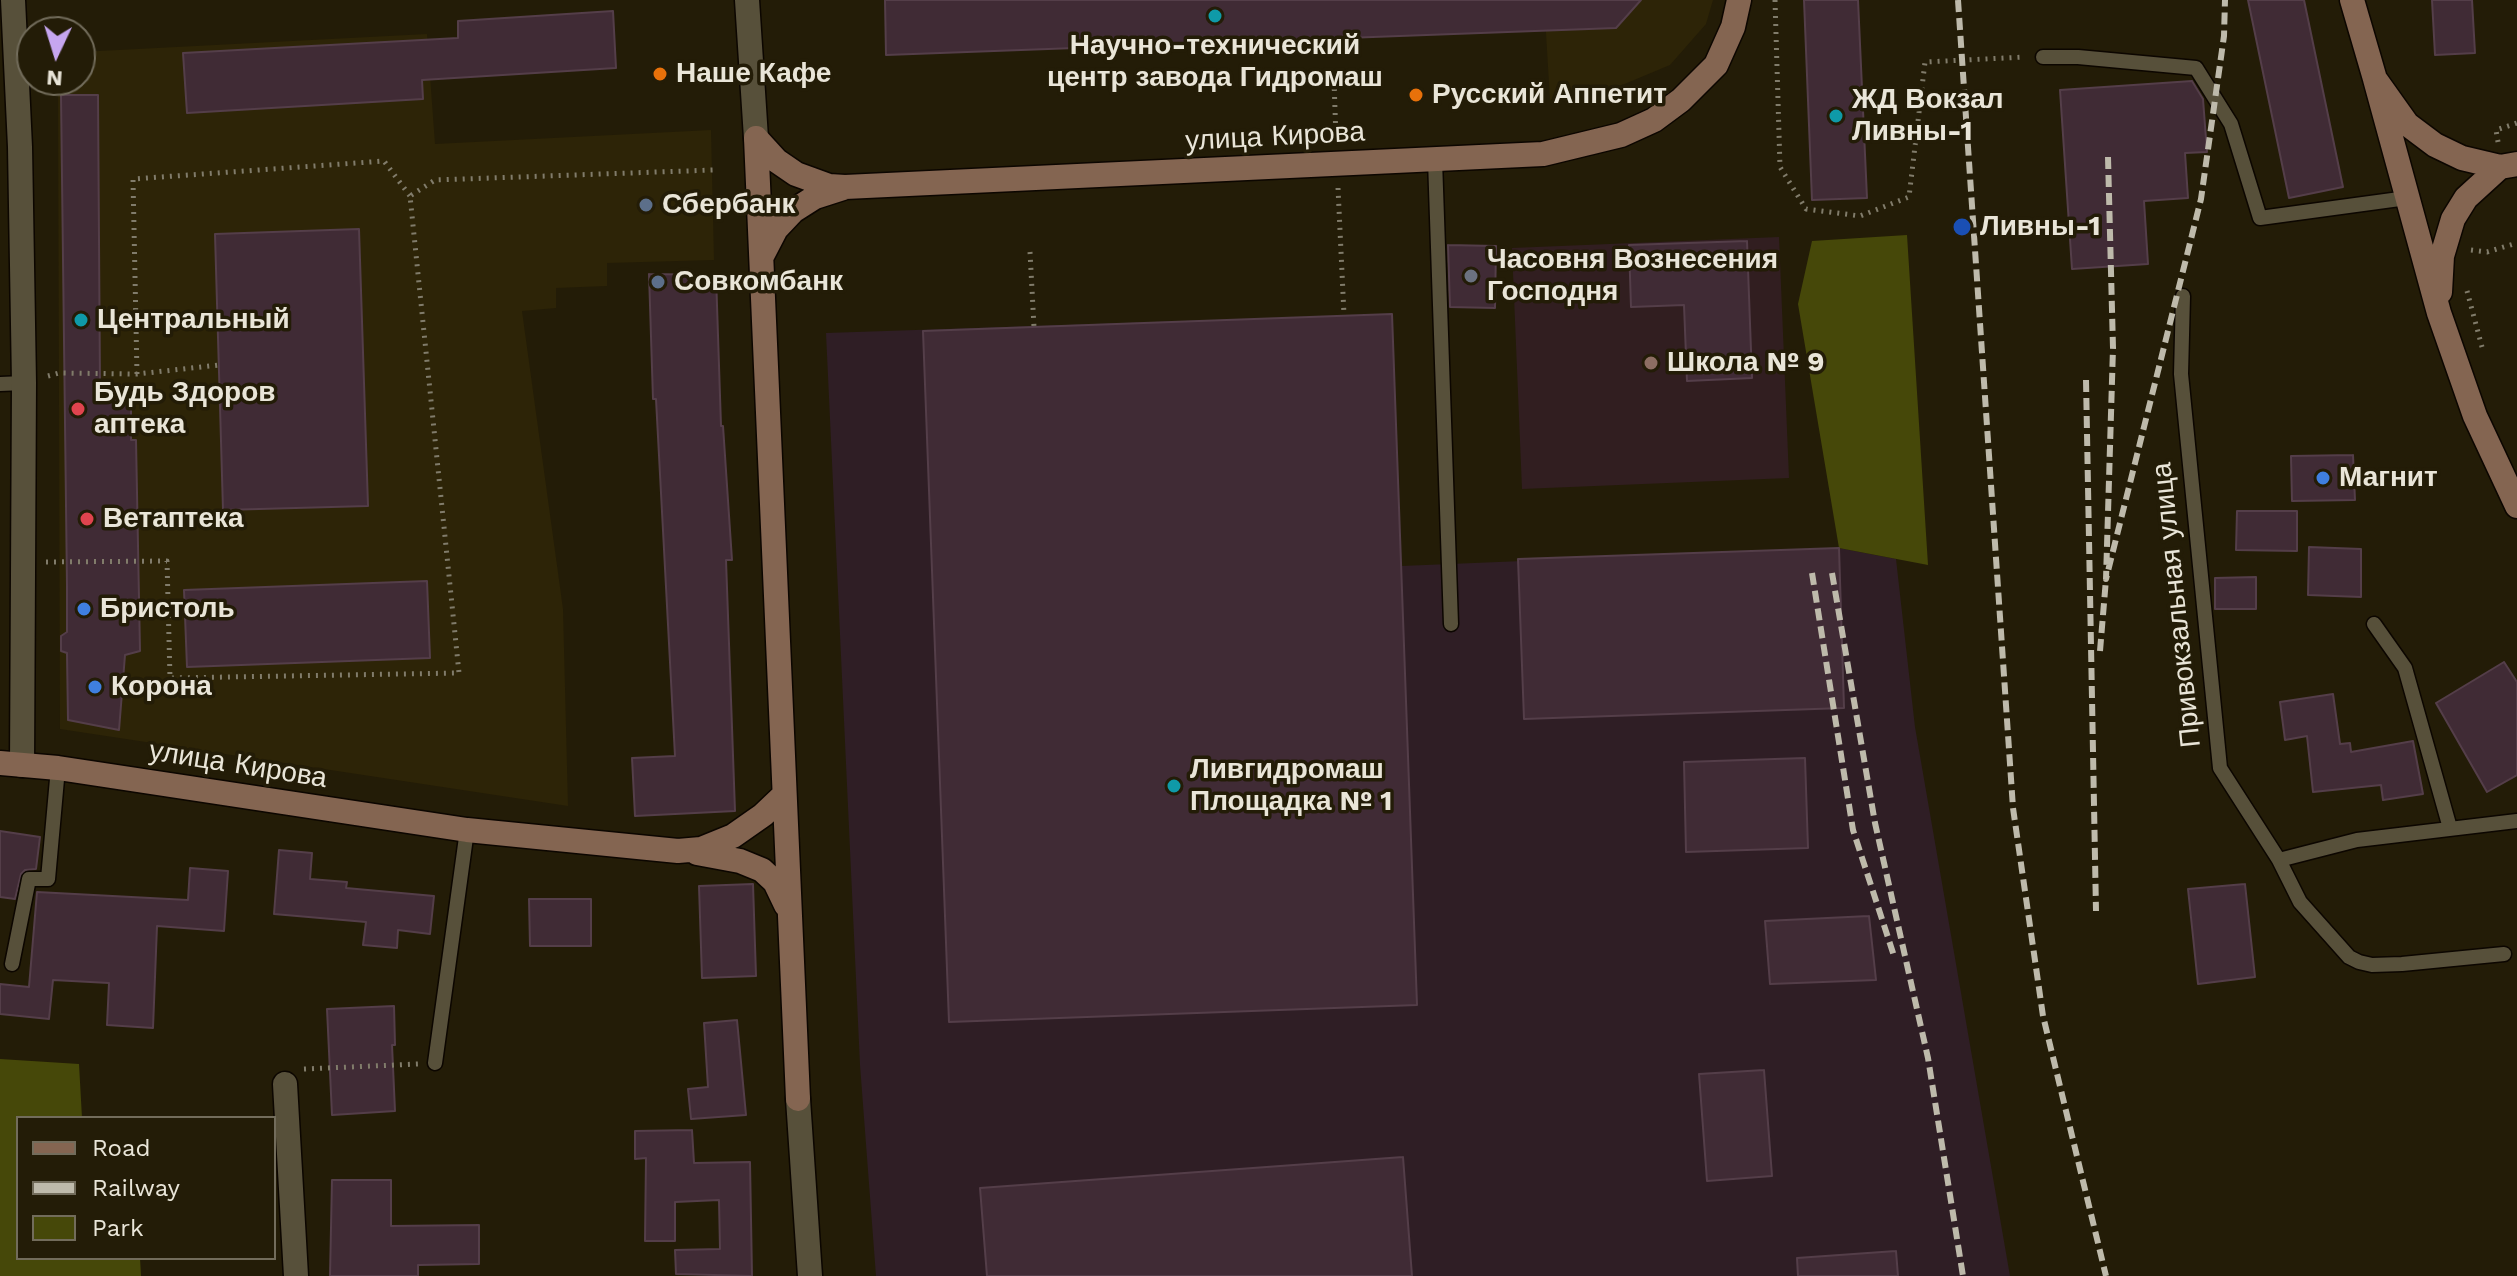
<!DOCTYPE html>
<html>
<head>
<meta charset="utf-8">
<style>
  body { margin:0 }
  #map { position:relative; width:2517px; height:1276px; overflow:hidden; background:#231c07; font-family:"Work Sans",sans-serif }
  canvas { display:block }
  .legend { position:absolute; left:16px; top:1116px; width:260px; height:144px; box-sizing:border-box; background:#231c07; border:2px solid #726c5b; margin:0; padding:10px 14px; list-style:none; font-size:24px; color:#e9e5d8 }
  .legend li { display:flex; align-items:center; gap:16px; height:40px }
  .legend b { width:40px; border:2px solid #726c5b }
  .north { position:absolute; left:16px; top:16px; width:80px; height:80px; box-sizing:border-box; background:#231c07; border:2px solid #726c5b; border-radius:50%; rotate:184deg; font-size:22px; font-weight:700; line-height:32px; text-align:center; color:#e9e5d8 }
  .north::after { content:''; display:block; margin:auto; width:28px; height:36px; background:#c6a6f0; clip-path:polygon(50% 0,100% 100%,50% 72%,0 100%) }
</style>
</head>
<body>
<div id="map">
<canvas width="2517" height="1276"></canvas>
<ul class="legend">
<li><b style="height:10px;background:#846551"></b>Road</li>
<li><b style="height:10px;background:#bebaab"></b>Railway</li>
<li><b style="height:22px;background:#464809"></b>Park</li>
</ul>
<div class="north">N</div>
</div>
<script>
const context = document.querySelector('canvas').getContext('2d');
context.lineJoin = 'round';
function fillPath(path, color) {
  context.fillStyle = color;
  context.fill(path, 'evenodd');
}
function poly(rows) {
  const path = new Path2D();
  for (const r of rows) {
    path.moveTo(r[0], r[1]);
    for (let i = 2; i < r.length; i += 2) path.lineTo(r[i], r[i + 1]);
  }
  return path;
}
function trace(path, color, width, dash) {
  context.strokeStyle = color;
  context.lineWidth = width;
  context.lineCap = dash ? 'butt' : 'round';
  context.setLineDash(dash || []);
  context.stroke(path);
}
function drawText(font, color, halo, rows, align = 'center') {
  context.font = font + ' "Work Sans",sans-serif';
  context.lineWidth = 7;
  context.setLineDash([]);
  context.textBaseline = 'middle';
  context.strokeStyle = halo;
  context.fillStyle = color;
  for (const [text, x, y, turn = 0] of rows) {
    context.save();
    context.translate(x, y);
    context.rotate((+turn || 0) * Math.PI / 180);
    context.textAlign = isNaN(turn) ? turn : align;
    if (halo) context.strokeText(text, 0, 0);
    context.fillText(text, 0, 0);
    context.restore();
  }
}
const built = poly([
  [1544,0,1713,0,1706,24,1670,65,1603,93,1550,100],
  [427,34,435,144,711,130,714,260,607,263,607,286,556,288,556,308,522,311,563,609,568,806,60,729,58,80,80,80,80,52]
]);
const industrial = poly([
  [1392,314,1401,566,1839,548,1896,559,1915,727,2010,1276,876,1276,860,1065,826,333]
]);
const education = poly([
  [1779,237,1789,478,1522,489,1512,248]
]);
const green = poly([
  [1907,235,1928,565,1839,548,1798,304,1812,241],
  [0,1059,79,1064,82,1118,18,1118,18,1258,140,1258,141,1276,0,1276]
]);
const building = poly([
  [885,0,1641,0,1616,28,886,55,885,0],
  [1804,0,1858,0,1867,198,1812,200,1804,0],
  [2248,0,2304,0,2343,187,2289,198,2248,0],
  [2432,0,2472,0,2475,53,2435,55,2432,0],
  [613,11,616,68,422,80,423,99,187,113,183,53,458,38,458,21,613,11],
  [2192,81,2203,99,2207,152,2185,153,2188,198,2144,201,2148,264,2072,269,2060,90,2192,81],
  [61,95,98,95,100,386,131,386,131,440,136,440,140,651,125,655,119,730,68,720,67,653,61,651,61,636,67,632,67,586,61,95],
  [359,229,368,506,223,510,215,234,359,229],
  [1747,241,1752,378,1687,381,1684,305,1631,307,1629,245,1747,241],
  [1448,245,1496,246,1495,308,1450,307,1448,245],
  [649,274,716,275,721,426,723,426,732,560,726,560,735,811,635,816,632,758,675,756,656,399,653,399,649,274],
  [1392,314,1417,1005,949,1022,923,331,1392,314],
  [2353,455,2355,500,2292,501,2291,456,2353,455],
  [2237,511,2297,511,2297,551,2236,550,2237,511],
  [2309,547,2361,549,2361,597,2308,595,2309,547],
  [1839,548,1844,708,1524,719,1518,559,1839,548],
  [2256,577,2256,609,2215,609,2215,578,2256,577],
  [427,581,430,658,187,667,184,590,427,581],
  [2504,662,2517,682,2517,775,2487,792,2436,703,2504,662],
  [2333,694,2340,744,2350,743,2351,752,2413,741,2423,794,2383,800,2381,785,2313,792,2307,736,2285,740,2280,702,2333,694],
  [1805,758,1808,848,1686,852,1684,762,1805,758],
  [0,831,40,837,36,869,25,870,21,874,15,899,0,897,0,831],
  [279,850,312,853,310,879,347,882,346,888,434,896,430,934,398,930,397,948,363,945,366,922,274,914,279,850],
  [190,868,228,871,224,931,157,926,153,1028,107,1025,109,983,53,980,49,1019,0,1014,0,984,29,987,37,892,188,900,190,868],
  [753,884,756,976,702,978,699,886,753,884],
  [2245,884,2255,977,2198,984,2188,889,2245,884],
  [529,899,591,899,591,946,530,946,529,899],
  [1869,916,1876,980,1770,984,1765,921,1869,916],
  [394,1006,395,1045,392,1045,395,1111,332,1115,327,1009,394,1006],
  [737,1020,746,1115,691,1119,688,1089,708,1087,704,1023,737,1020],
  [1764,1070,1772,1176,1707,1181,1699,1074,1764,1070],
  [692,1130,694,1163,750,1162,752,1276,676,1274,675,1250,720,1249,719,1200,675,1202,675,1241,645,1241,646,1158,635,1159,635,1131,692,1130],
  [1403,1157,1412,1276,987,1276,980,1188,1403,1157],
  [332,1180,391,1180,391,1226,479,1225,479,1264,418,1265,418,1276,330,1276,332,1180],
  [1896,1251,1898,1276,1798,1276,1797,1258,1896,1251]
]);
const path = poly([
  [1775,0,1780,167,1806,209,1860,216,1909,197,1925,62,2025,57],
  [1334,81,1336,138],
  [2498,142,2496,130,2517,123],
  [1338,188,1344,315],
  [2471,250,2487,252,2517,243],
  [1030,252,1034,327],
  [2467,291,2482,347],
  [137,374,133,179,384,161,410,196],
  [48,376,59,373,137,374,219,365],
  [46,562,167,561,170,678,459,673,410,196,435,180,713,170],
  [304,1069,418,1064]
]);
const lane = poly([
  [2043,57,2078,57,2196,68,2231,124,2260,218,2407,198],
  [1435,160,1451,624],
  [2183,296,2181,374,2220,768,2279,860,2357,840,2517,821],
  [0,384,24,383],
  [2374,624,2405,668,2450,828],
  [2279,860,2300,902,2349,957,2359,962,2372,965,2402,964,2504,954],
  [12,964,29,879,48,879,58,768],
  [435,1063,467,830]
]);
const street = poly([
  [13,0,20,147,24,383,22,765],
  [747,0,756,138],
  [285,1084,296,1276],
  [798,1099,810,1276]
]);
const secondary = poly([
  [2352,0,2375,79,2407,124,2435,145,2462,158,2500,167,2517,164],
  [2375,79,2439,313,2475,416,2517,506],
  [756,138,777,161,796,174,829,186,845,187,1543,154,1621,135,1654,120,1681,100,1716,65,1733,27,1739,0],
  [756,138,798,1099],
  [762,256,776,229,793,211,815,197,843,188],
  [2440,292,2442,256,2453,219,2466,198,2500,167],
  [0,763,58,768,467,830,678,851,701,849,733,836,763,815,783,796],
  [697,853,740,861,762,870,775,882,786,905]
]);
const rail = poly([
  [1958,0,2013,808,2043,1016,2106,1276],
  [2108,157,2113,348,2106,579,2201,199,2224,36,2225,0],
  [2086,380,2096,911],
  [1812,573,1853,830,1895,959],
  [1832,573,1875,823,1928,1058,1963,1276],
  [2100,651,2106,579]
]);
const markers = [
  [1215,16,8,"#0f9aa8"],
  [660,74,8,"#e8710a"],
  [1416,95,8,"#e8710a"],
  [1836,116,8,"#0f9aa8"],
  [646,205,8,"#5c6f8a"],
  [1962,227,10,"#1a4fb4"],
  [1471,276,8,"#6b7280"],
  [658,282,8,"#5c6f8a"],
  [81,320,8,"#0f9aa8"],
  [1651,363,8,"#8d6e63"],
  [78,409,8,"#e0444e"],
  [2323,478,8,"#3f7fe0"],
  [87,519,8,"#e0444e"],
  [84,609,8,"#3f7fe0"],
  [95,687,8,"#3f7fe0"],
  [1174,786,8,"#0f9aa8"]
];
const poiNames = [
  ["Научно-технический",1215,46,"center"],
  ["центр завода Гидромаш",1215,78,"center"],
  ["Наше Кафе",676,74],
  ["Русский Аппетит",1432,95],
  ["ЖД Вокзал",1852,100],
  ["Ливны-1",1852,132],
  ["Сбербанк",662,205],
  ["Ливны-1",1980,227],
  ["Часовня Вознесения",1487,260],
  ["Господня",1487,292],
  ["Совкомбанк",674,282],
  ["Центральный",97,320],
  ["Школа № 9",1667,363],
  ["Будь Здоров",94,393],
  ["аптека",94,425],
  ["Магнит",2339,478],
  ["Ветаптека",103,519],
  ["Бристоль",100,609],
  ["Корона",111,687],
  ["Ливгидромаш",1190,770],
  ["Площадка № 1",1190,802]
];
const streetNames = [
  ["улица Кирова",1275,137,-3],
  ["Привокзальная улица",2177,605,-96],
  ["улица Кирова",238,765,9]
];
fillPath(built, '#2d2407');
fillPath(industrial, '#2f1e25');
fillPath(education, '#311e20');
fillPath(green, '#464809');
fillPath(building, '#402b35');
trace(building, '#543e49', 2);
trace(lane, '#0c0600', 17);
trace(street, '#0c0600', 27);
trace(secondary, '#0c0600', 27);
trace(path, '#817c6b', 5, [2, 6]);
trace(lane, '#57503a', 14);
trace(street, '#57503a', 24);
trace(secondary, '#846551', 24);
trace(rail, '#bebaab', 6, [12, 6]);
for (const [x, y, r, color] of markers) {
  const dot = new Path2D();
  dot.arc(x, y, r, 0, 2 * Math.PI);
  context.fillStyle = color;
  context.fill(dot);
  trace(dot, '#231c07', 3);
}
drawText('bold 28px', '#e9e5d8', '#231c07', poiNames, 'left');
drawText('28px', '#e9e5d8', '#231c07', streetNames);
</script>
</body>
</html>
